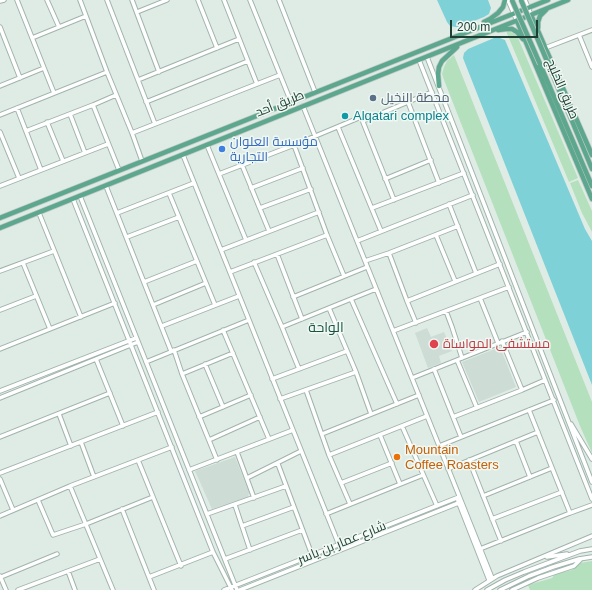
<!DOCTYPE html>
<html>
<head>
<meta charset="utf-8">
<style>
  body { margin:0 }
  #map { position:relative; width:592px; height:590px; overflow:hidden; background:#dfece5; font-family:Arial,sans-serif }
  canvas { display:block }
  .scale { position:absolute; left:450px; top:20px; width:88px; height:18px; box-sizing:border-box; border:2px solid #1e3e33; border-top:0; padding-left:5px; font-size:12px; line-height:14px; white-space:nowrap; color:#1e3e33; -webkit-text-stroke:3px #f0f8f3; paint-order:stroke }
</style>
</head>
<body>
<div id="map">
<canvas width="592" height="590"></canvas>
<div class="scale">200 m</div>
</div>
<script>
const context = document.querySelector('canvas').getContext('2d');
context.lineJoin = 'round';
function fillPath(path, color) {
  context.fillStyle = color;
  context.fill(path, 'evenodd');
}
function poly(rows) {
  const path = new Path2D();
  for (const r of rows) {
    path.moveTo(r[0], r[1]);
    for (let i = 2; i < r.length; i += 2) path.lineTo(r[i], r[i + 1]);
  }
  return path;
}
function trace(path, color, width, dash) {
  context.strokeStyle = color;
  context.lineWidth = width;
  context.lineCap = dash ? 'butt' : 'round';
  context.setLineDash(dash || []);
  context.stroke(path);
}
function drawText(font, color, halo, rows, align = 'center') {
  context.font = font + ' Arial,Cairo,sans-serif';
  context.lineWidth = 3;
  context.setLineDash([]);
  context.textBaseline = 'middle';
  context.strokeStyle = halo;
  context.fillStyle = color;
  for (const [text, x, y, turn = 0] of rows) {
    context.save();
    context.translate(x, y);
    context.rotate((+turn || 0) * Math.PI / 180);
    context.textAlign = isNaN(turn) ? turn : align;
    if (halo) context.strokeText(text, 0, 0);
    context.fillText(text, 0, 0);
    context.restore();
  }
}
const built = poly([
  [427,328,431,337,444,332,452,351,439,356,441,363,428,368,415,333],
  [500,347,516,387,479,402,462,362],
  [235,457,249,492,248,497,212,509,195,471]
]);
const green = poly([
  [506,31,511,32,515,34,518,38,578,178,569,182],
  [454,55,592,402,592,453,580,426,444,80,442,74,444,67,447,61],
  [578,180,592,211,592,232,582,213,570,183],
  [592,561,592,590,530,590,528,585,552,578,555,574,572,570,580,563]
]);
const water = poly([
  [437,0,488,0,491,8,489,14,484,17,459,27,455,27,450,26,447,22],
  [494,38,500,38,505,40,585,229,592,241,592,385,463,58,464,53,468,49]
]);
const minor = poly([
  [17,0,54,93],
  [47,0,59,27],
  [80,0,107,72,132,133,142,161],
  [107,0,155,124],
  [132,0,159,72],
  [198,0,217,48],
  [224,0,257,84],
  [250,0,291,102],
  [279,0,315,92],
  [508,0,517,21],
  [525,0,531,15],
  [0,1,4,0],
  [137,12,167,0],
  [0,27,20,78],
  [579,35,592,67],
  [32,38,86,16],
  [545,48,592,30],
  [427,57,592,482],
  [419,60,592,499],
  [138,80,239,39],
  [0,86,44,68],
  [432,92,408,102,439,183],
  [146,102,248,61],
  [93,105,119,170],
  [303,106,492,578],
  [17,108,41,170],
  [70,114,85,153],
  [0,115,107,72],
  [363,121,408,102],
  [47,122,63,161],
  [338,127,381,231],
  [26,131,93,105,116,95],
  [0,132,19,178],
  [132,133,280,75],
  [207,145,246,240],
  [294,145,327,235,344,276],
  [183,155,339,545],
  [242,165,269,231],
  [219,174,294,145,361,117,394,200],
  [385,179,431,160],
  [0,186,108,144],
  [106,186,171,351],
  [251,188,303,168],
  [169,193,215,305],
  [80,196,237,590],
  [73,199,213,552,232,590],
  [449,204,476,273],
  [260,208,311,189],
  [372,208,464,173],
  [39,213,81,317],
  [117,213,194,183],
  [436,235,455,281],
  [127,237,179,217],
  [357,241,473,195],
  [221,250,319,212],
  [389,253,407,301,416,323],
  [277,254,302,319],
  [365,261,389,253,458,226],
  [254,262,282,327,299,369],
  [23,263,50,329],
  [0,271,54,251],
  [230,272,327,235],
  [144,282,197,261],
  [293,297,367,267],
  [480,298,498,343],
  [351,299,397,404],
  [407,301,500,264],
  [153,305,206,283],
  [329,308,356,372,371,414],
  [0,310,36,296],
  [446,311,452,327,462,358],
  [162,326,239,296],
  [282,327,351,299,376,289],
  [223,330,269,439],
  [393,331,509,287],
  [502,341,522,390],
  [0,349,115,303],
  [174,350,182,374],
  [96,359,123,426],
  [457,360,477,408],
  [146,362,249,320],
  [205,364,223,407],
  [434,369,461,437],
  [412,378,527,332],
  [272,379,347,351],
  [306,390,329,455,350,504],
  [0,391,136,338],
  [0,398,138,342],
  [280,399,356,372],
  [529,410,570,513],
  [59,414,71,446],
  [199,417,251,395],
  [453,417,522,390,545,380],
  [571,424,592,459],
  [402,426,437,506],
  [322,434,419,395],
  [380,435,400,484],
  [0,437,110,393],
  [209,440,260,417],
  [516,441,530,477],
  [81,442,94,477],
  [439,446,554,400],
  [237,452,254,498],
  [329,455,427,416],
  [138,460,181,566],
  [217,460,182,374,233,353],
  [469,460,501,541],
  [278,464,312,555],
  [448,469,538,432],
  [189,470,293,430],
  [0,473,158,412],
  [247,478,301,451],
  [0,479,13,510],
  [341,483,392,463],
  [70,486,113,590],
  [483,496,552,468],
  [38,500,53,535,86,524,153,497],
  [458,501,489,580],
  [235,505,250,550],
  [122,509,154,590],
  [207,514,286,486],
  [326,514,423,475],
  [0,516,70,486,172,447],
  [492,519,562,492],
  [242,526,294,507],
  [480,549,570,513,592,505],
  [547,557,567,554],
  [225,559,302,530],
  [68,571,75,590],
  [0,576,6,590],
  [1,577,57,554],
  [149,577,213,552],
  [18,590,100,559],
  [224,590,459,497],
  [240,590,461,502],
  [475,590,497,576,592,536],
  [487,590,505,580,524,572,580,551,592,549],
  [500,590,529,576,553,567,579,559,592,557],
  [512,590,538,578,574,566,581,559]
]);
const major = poly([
  [531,15,592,155],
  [517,21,592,199],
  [484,22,490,19,498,13,503,7,505,0],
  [538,28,538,22,540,16,546,10],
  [498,30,506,29,512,29,517,32,523,39],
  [547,61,592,169],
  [540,64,592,186],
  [439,86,438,74,439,67,442,61,457,47],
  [0,218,548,0],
  [0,228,568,0]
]);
const majorBridge = poly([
  [512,0,540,64],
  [521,0,547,61]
]);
const markers = [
  [373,98,4,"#5c6f8a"],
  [345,116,4,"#0f9aa8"],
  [222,149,4,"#3f7fe0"],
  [434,344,5,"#e0444e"],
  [397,457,4,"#e8710a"]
];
const streetNames = [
  ["طريق الخليج",562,89,67],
  ["طريق أحد",280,104,-22],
  ["شارع عمار بن ياسر",342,543,-22]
];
const serviceNames = [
  ["محطة النخيل",381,98]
];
const cultureNames = [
  ["Alqatari complex",353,116]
];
const shopNames = [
  ["مؤسسة العلوان",230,142],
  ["التجارية",230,157]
];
const healthNames = [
  ["مستشفى المواساة",443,344]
];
const foodNames = [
  ["Mountain",405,450],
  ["Coffee Roasters",405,465]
];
const neighbourhoodNames = [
  ["الواحة",326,328]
];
fillPath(built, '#cddcd4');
fillPath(green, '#b5e0bd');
fillPath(water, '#7fd1d8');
trace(minor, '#a1b4ac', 5.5);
trace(major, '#c0c9c6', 6);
trace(minor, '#fff', 3.5);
trace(major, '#5ea78f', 4.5);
trace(majorBridge, '#c0c9c6', 6, []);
trace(majorBridge, '#5ea78f', 4.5);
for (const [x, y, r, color] of markers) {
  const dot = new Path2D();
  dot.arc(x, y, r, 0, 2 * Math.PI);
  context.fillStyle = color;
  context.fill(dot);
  trace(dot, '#f0f8f3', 1.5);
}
drawText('13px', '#1e3e33', '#f0f8f3', streetNames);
drawText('13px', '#4e5e75', '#f0f8f3', serviceNames, 'left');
drawText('13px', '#0d838f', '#f0f8f3', cultureNames, 'left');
drawText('13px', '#366cbe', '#f0f8f3', shopNames, 'left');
drawText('13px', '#be3a42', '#f0f8f3', healthNames, 'left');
drawText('13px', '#c56008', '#f0f8f3', foodNames, 'left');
drawText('14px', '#185240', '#f0f8f3', neighbourhoodNames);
</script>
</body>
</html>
